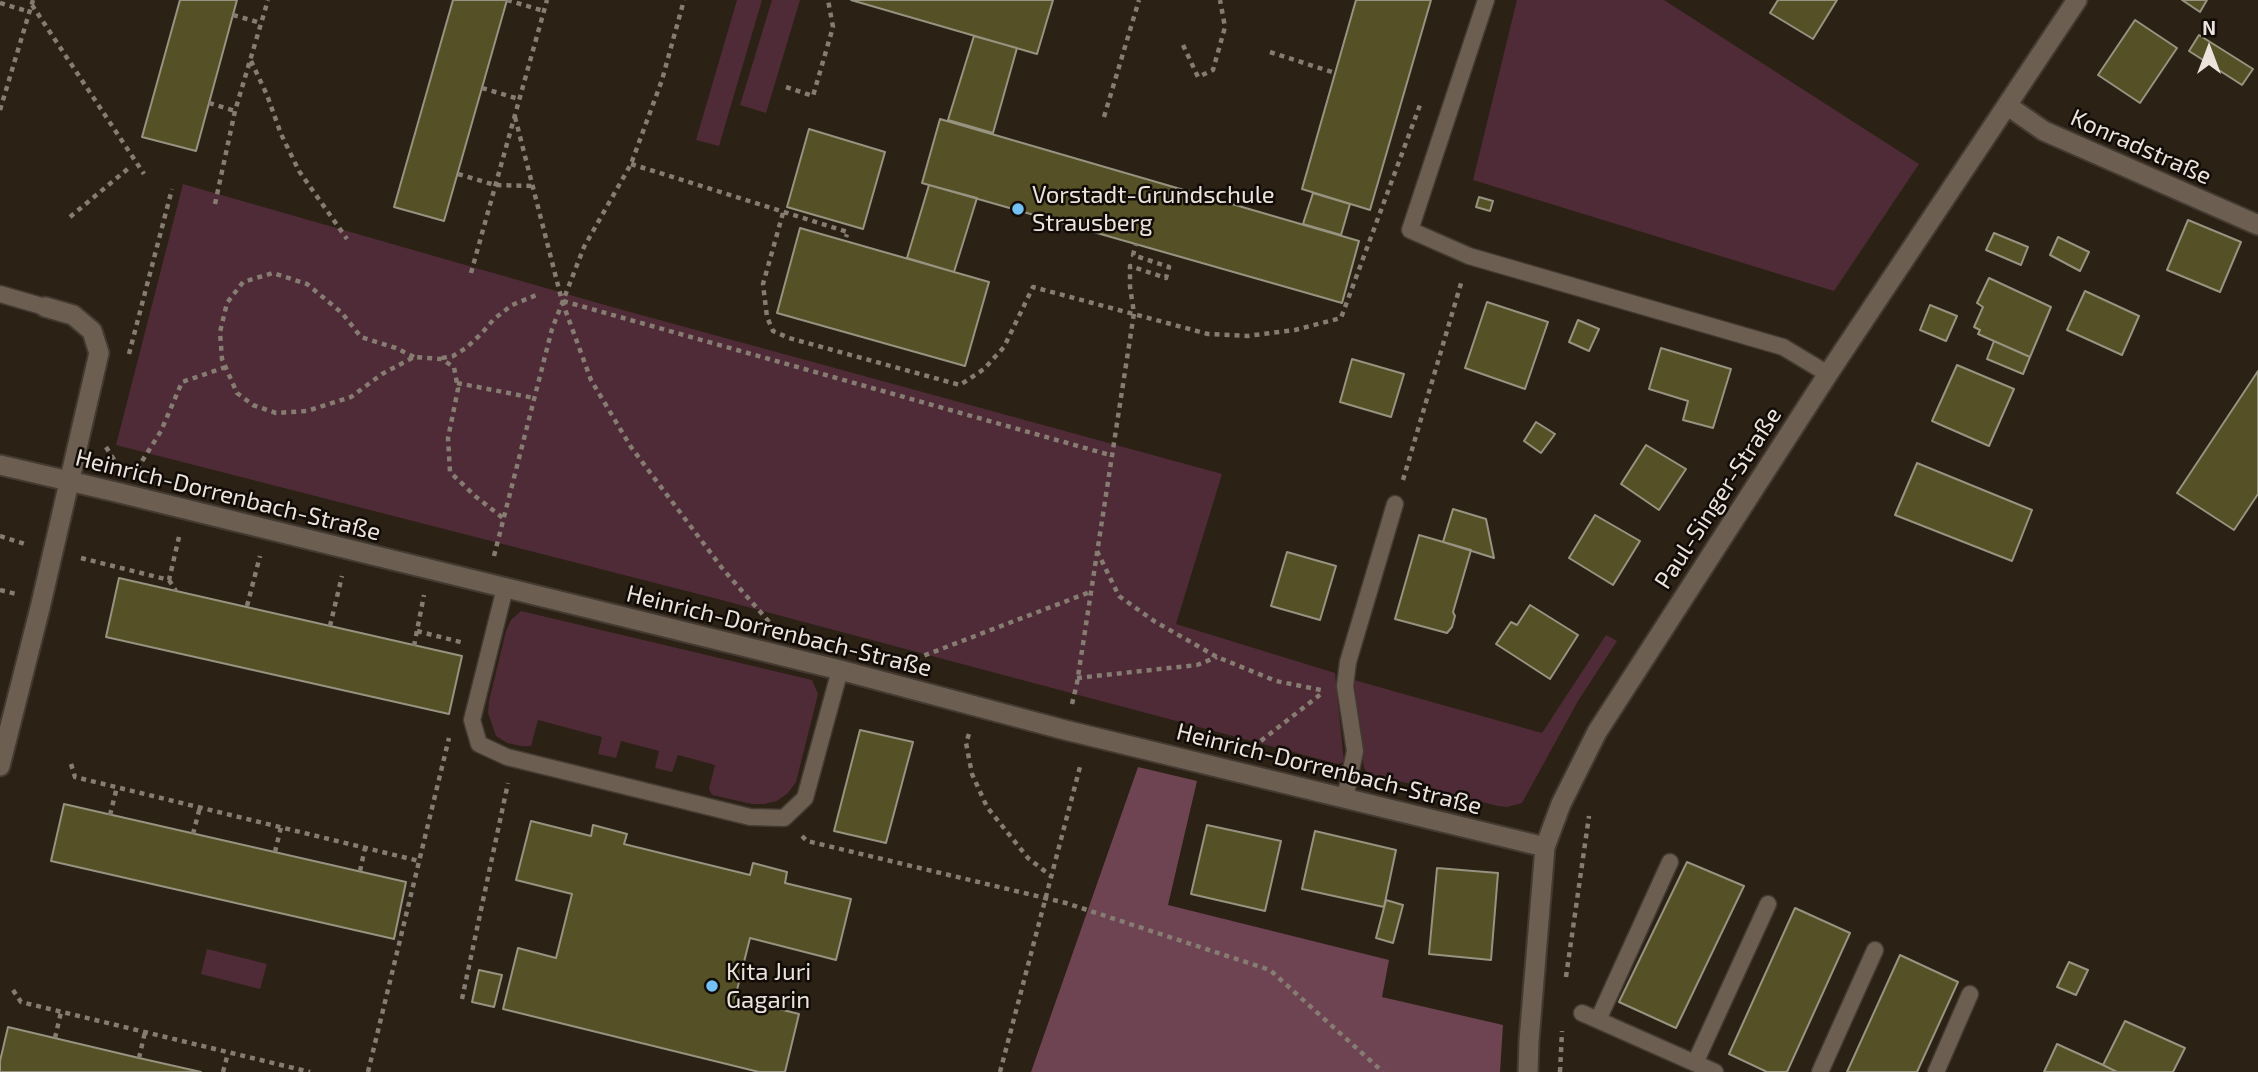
<!DOCTYPE html>
<html>
<head>
<meta charset="utf-8">
<style>
  body { margin:0 }
  #map { position:relative; width:2258px; height:1072px; overflow:hidden; background:#2c2115; font-family:"Exo 2",sans-serif }
  canvas { display:block }
  .north { position:absolute; left:2174px; top:14px; width:70px; height:70px; -webkit-text-stroke:5px #110c07; paint-order:stroke; rotate:0deg; font-size:19px; font-weight:700; line-height:28px; text-align:center; color:#ebe3dc }
  .north::after { content:''; display:block; margin:auto; width:24px; height:32px; background:#ebe3dc; clip-path:polygon(50% 0,100% 100%,50% 72%,0 100%) }
</style>
</head>
<body>
<div id="map">
<canvas width="2258" height="1072"></canvas>
<div class="north">N</div>
</div>
<script>
const context = document.querySelector('canvas').getContext('2d');
context.lineJoin = 'round';
function fillPath(path, color) {
  context.fillStyle = color;
  context.fill(path, 'evenodd');
}
function poly(rows) {
  const path = new Path2D();
  for (const r of rows) {
    path.moveTo(r[0], r[1]);
    for (let i = 2; i < r.length; i += 2) path.lineTo(r[i], r[i + 1]);
  }
  return path;
}
function trace(path, color, width, dash) {
  context.strokeStyle = color;
  context.lineWidth = width;
  context.lineCap = dash ? 'butt' : 'round';
  context.setLineDash(dash || []);
  context.stroke(path);
}
function drawText(font, color, halo, rows, align = 'center') {
  context.font = font + ' "Exo 2",sans-serif';
  context.lineWidth = 5;
  context.setLineDash([]);
  context.textBaseline = 'middle';
  context.strokeStyle = halo;
  context.fillStyle = color;
  for (const [text, x, y, turn = 0] of rows) {
    context.save();
    context.translate(x, y);
    context.rotate((+turn || 0) * Math.PI / 180);
    context.textAlign = isNaN(turn) ? turn : align;
    if (halo) context.strokeText(text, 0, 0);
    context.fillText(text, 0, 0);
    context.restore();
  }
}
const green = poly([
  [737,0,762,0,719,146,696,140],
  [772,0,800,0,766,113,740,105],
  [1517,0,1664,0,1919,164,1834,291,1473,180],
  [183,184,612,307,1222,474,1176,624,1335,673,1344,762,1338,764,710,597,116,445],
  [521,611,812,680,818,694,796,782,788,793,777,801,764,804,752,804,712,795,709,789,715,765,678,755,672,772,655,768,659,751,621,741,616,758,598,754,602,737,538,720,531,746,521,746,507,743,496,736,488,713,489,701,506,631,511,620],
  [1606,635,1617,641,1578,701,1522,803,1507,807,1498,806,1367,773,1364,768,1354,680,1542,733],
  [207,949,267,964,260,989,201,974]
]);
const forest = poly([
  [1138,767,1197,781,1168,905,1389,960,1382,997,1503,1025,1500,1072,1031,1072]
]);
const building = poly([
  [180,0,237,0,196,151,142,137,180,0],
  [453,0,507,0,444,221,394,207,453,0],
  [851,0,1053,0,1037,54,851,0],
  [1356,0,1431,0,1370,210,1302,189,1356,0],
  [1778,0,1837,0,1813,39,1770,13,1778,0],
  [2182,0,2207,0,2200,12,2182,0],
  [2135,20,2177,48,2140,103,2098,75,2135,20],
  [2199,35,2253,69,2242,85,2189,51,2199,35],
  [974,36,1017,48,993,133,948,120,974,36],
  [940,119,1359,241,1342,303,922,183,940,119],
  [809,129,885,152,863,229,787,207,809,129],
  [929,185,977,198,954,272,907,258,929,185],
  [1313,193,1350,204,1341,235,1303,224,1313,193],
  [1479,197,1493,201,1490,211,1476,207,1479,197],
  [2188,220,2241,242,2220,292,2167,270,2188,220],
  [800,228,989,282,965,366,777,313,800,228],
  [1994,233,2028,247,2021,265,1986,250,1994,233],
  [2058,237,2089,252,2080,271,2050,255,2058,237],
  [1989,278,2051,307,2030,357,1978,334,1980,330,1974,327,1983,307,1977,303,1989,278],
  [2085,291,2139,316,2122,355,2067,330,2085,291],
  [1487,302,1548,322,1525,389,1465,368,1487,302],
  [1930,305,1957,316,1946,341,1920,330,1930,305],
  [1578,320,1599,329,1589,351,1569,342,1578,320],
  [1994,341,2030,357,2023,374,1987,359,1994,341],
  [1661,348,1731,369,1713,428,1683,420,1688,401,1649,389,1661,348],
  [1352,359,1404,374,1391,417,1340,402,1352,359],
  [1957,365,2014,389,1989,446,1932,421,1957,365],
  [2258,371,2258,494,2234,530,2177,493,2258,371],
  [1536,422,1555,434,1541,453,1524,441,1536,422],
  [1646,445,1686,469,1659,510,1621,484,1646,445],
  [1917,463,2032,510,2012,561,1895,515,1917,463],
  [1453,509,1486,519,1494,558,1443,542,1453,509],
  [1595,515,1640,541,1613,585,1569,558,1595,515],
  [1419,535,1471,550,1453,612,1455,616,1452,627,1447,633,1395,619,1419,535],
  [1287,552,1336,566,1320,620,1271,606,1287,552],
  [119,578,462,656,449,714,106,637,119,578],
  [1530,605,1578,635,1550,679,1496,644,1511,622,1517,625,1530,605],
  [860,730,913,742,886,843,834,831,860,730],
  [64,804,406,882,394,939,51,861,64,804],
  [531,821,591,836,593,825,627,834,624,844,750,875,753,863,787,872,785,883,851,899,836,960,750,938,735,998,799,1014,785,1072,759,1072,503,1009,518,948,556,958,572,894,516,880,531,821],
  [1207,825,1281,841,1265,911,1191,894,1207,825],
  [1315,831,1396,850,1384,907,1302,889,1315,831],
  [1687,862,1744,886,1676,1028,1619,1002,1687,862],
  [1437,868,1498,873,1491,960,1429,954,1437,868],
  [1386,900,1403,905,1393,943,1376,938,1386,900],
  [1795,908,1850,933,1787,1072,1767,1072,1729,1054,1795,908],
  [1900,955,1958,982,1917,1072,1847,1072,1900,955],
  [2069,962,2088,970,2076,995,2057,987,2069,962],
  [479,970,502,975,494,1007,472,1002,479,970],
  [2125,1021,2185,1048,2173,1072,2117,1072,2103,1065,2125,1021],
  [8,1027,139,1058,201,1072,0,1072,0,1061,8,1027],
  [2057,1044,2103,1065,2117,1072,2044,1072,2057,1044]
]);
const path = poly([
  [507,0,544,11],
  [0,3,30,12],
  [32,5,144,174],
  [233,15,261,23],
  [1183,45,1198,77,1213,70,1225,27,1220,0],
  [1270,52,1335,73],
  [251,61,267,95,281,134,299,171,347,239],
  [786,87,813,96,833,27,828,0],
  [482,88,519,99],
  [209,103,235,111],
  [0,110,33,0],
  [515,117,562,301,591,380,631,447,722,568,770,623],
  [1104,117,1139,0],
  [631,164,848,232,846,237],
  [458,174,495,185,533,186],
  [215,204,235,111,268,0],
  [783,213,763,284,767,317,773,331,789,338,960,385,984,369,1004,347,1033,287,1208,334,1247,336,1295,330,1341,318,1420,105],
  [70,217,130,167],
  [471,273,547,0],
  [563,301,1110,455],
  [129,354,172,189],
  [414,357,396,348,361,337,342,313,307,284,273,273,243,282,227,303,220,332,222,359,237,393,253,405,276,413,307,411,351,397,382,374,414,357,441,359,454,367,458,389,448,438,450,472,475,496,503,518],
  [442,358,453,356,466,348,481,334,494,319,512,305,539,294],
  [457,383,534,398],
  [106,447,116,463],
  [135,467,139,466,161,431,182,382,226,367],
  [1403,480,1462,280],
  [0,536,28,545],
  [1097,551,1119,596,1154,621,1217,657,1276,681,1321,690],
  [494,556,552,329,584,247,631,164,662,80,684,0],
  [81,558,169,580,179,537],
  [169,580,176,591],
  [0,590,16,594],
  [247,606,260,556],
  [330,626,342,576],
  [417,631,464,643],
  [414,646,424,595],
  [915,659,1090,592],
  [1077,678,1197,665,1217,657],
  [1072,704,1077,683,1134,313,1130,287,1130,266,1166,278,1169,267,1133,255,1136,244],
  [969,734,966,743,972,774,987,807,1028,858,1051,876],
  [1253,747,1321,694],
  [71,764,75,777,419,861],
  [110,815,117,787],
  [193,834,200,807],
  [802,836,807,841,1066,903,1270,970,1383,1072],
  [275,852,281,827],
  [360,871,365,848],
  [1566,977,1589,816],
  [13,990,21,1002,310,1072],
  [462,999,508,783],
  [55,1038,61,1012],
  [139,1058,145,1032],
  [223,1072,228,1053],
  [368,1072,449,738],
  [1000,1072,1081,763],
  [1560,1072,1562,1031]
]);
const service = poly([
  [1486,0,1410,230,1469,256,1783,347,1828,374],
  [0,294,45,307],
  [505,588,472,720,479,744,507,757,750,817,784,818,805,798,840,670],
  [1345,798,1355,751,1345,686,1348,662,1395,504],
  [1582,1013,1715,1072],
  [1598,1020,1670,862],
  [1695,1063,1768,904],
  [1820,1072,1875,950],
  [1936,1072,1970,994]
]);
const minor = poly([
  [2008,106,2044,131,2258,225],
  [0,465,116,492,840,670,1065,730,1545,847],
  [0,766,40,608,99,353,92,331,73,315,45,307]
]);
const tertiary = poly([
  [1528,1072,1529,1041,1545,847,1561,804,1597,732,1828,374,2077,0]
]);
const markers = [
  [1018,209,7,"#73c1f5"],
  [712,986,7,"#73c1f5"]
];
const streetNames = [
  ["Konradstraße",2141,147,24],
  ["Heinrich-Dorrenbach-Straße",228,495,14],
  ["Paul-Singer-Straße",1718,498,-57],
  ["Heinrich-Dorrenbach-Straße",779,631,14],
  ["Heinrich-Dorrenbach-Straße",1329,769,14]
];
const poiNames = [
  ["Vorstadt-Grundschule",1032,195],
  ["Strausberg",1032,223],
  ["Kita Juri",726,972],
  ["Gagarin",726,1000]
];
fillPath(green, '#4e2b37');
fillPath(forest, '#6e4453');
fillPath(building, '#565026');
trace(building, '#969381', 2);
trace(service, '#433a32', 19);
trace(minor, '#433a32', 23);
trace(tertiary, '#433a32', 23);
trace(path, '#867c72', 4.5, [5, 5]);
trace(service, '#6c5f52', 16);
trace(minor, '#6c5f52', 19);
trace(tertiary, '#6c5f52', 19);
for (const [x, y, r, color] of markers) {
  const dot = new Path2D();
  dot.arc(x, y, r, 0, 2 * Math.PI);
  context.fillStyle = color;
  context.fill(dot);
  trace(dot, '#110c07', 2.5);
}
drawText('24px', '#ebe3dc', '#110c07', streetNames);
drawText('24px', '#ebe3dc', '#110c07', poiNames, 'left');
</script>
</body>
</html>
